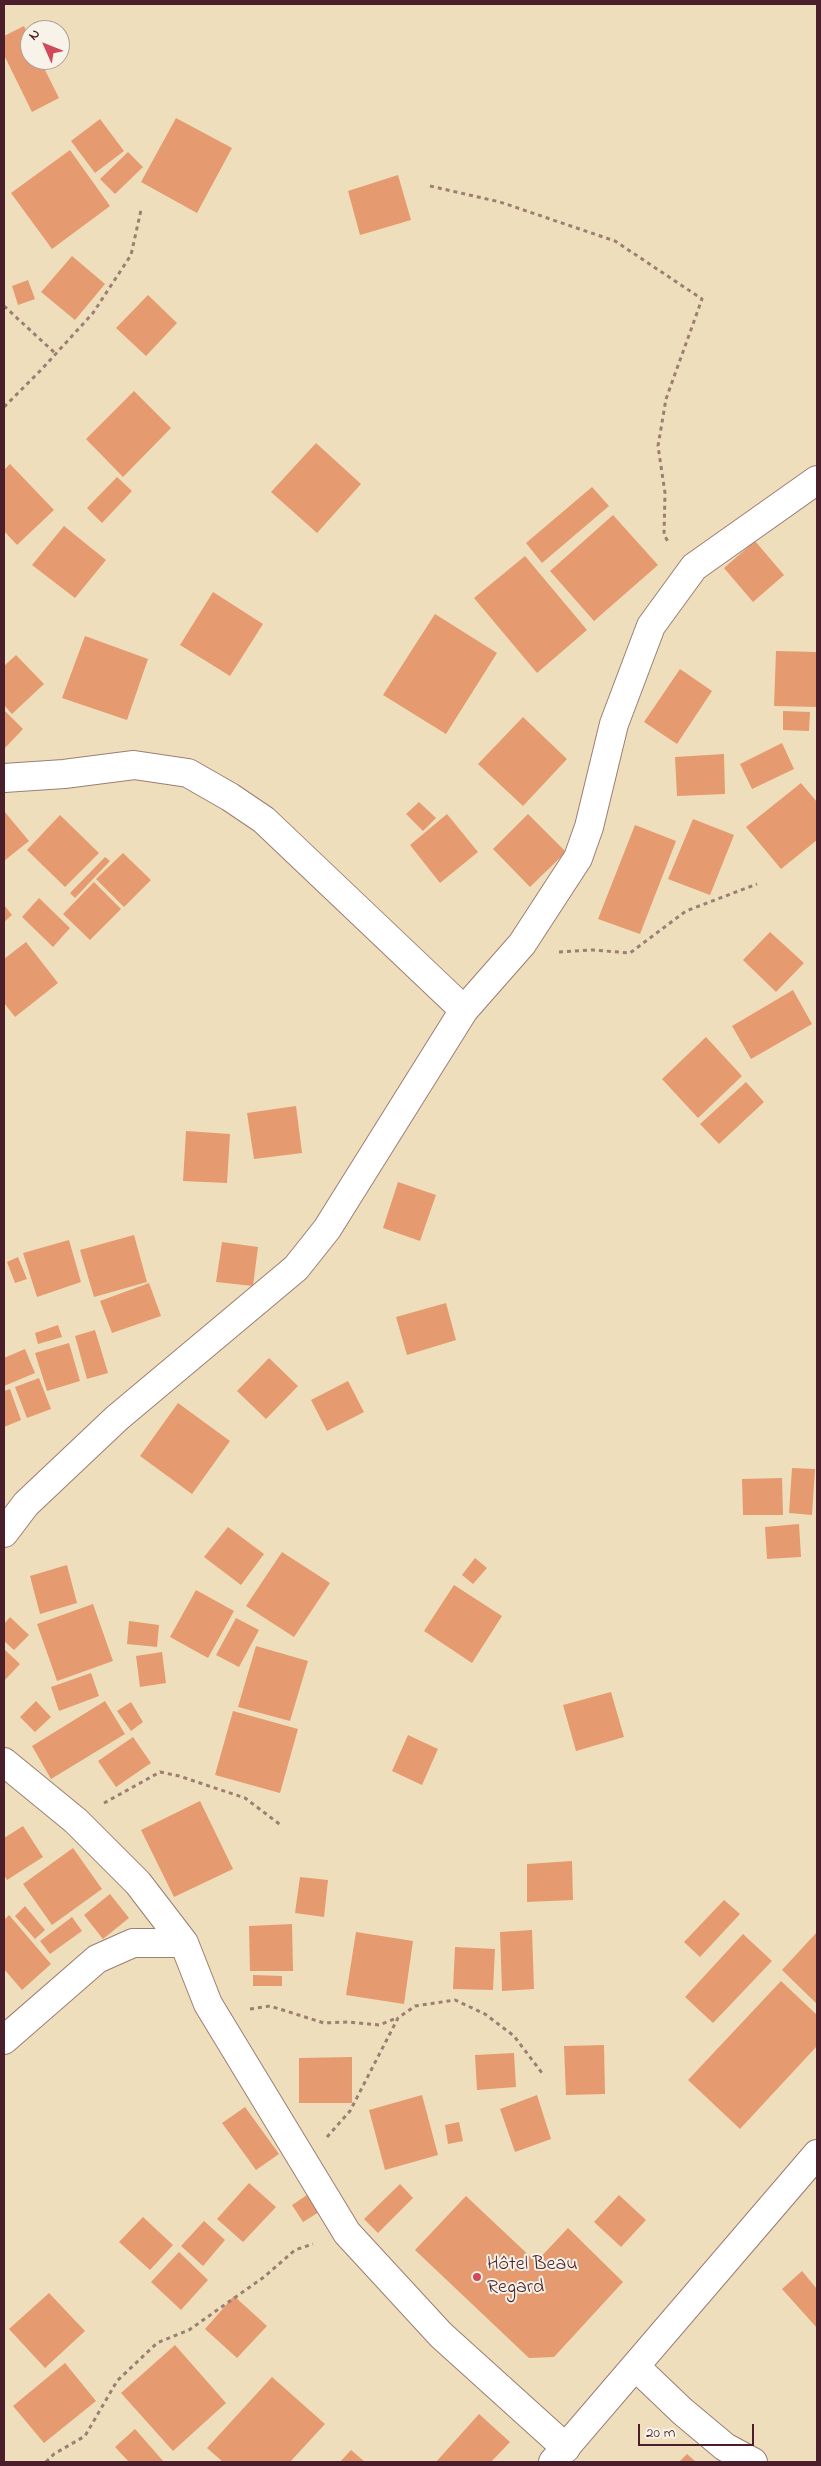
<!DOCTYPE html>
<html>
<head>
<meta charset="utf-8">
<style>
  body { margin:0 }
  #map { position:relative; width:821px; height:2466px; overflow:hidden; background:#efdebc; font-family:"Indie Flower",sans-serif }
  canvas { display:block }
  .frame { position:absolute; inset:0; border:5px solid #4a1f2b; pointer-events:none }
  .north { position:absolute; left:20px; top:20px; width:50px; height:50px; box-sizing:border-box; background:#f7f3e8; border:1px solid #b29e9c; border-radius:50%; rotate:314deg; font-size:14px; font-weight:700; line-height:20px; text-align:center; color:#4a1f2b }
  .north::after { content:''; display:block; margin:auto; width:18px; height:22px; background:#d1495b; clip-path:polygon(50% 0,100% 100%,50% 72%,0 100%) }
  .scale { position:absolute; left:638px; top:2424px; width:116px; height:22px; box-sizing:border-box; border:2px solid #4a1f2b; border-top:0; padding-left:6px; font-size:15px; line-height:18px; white-space:nowrap; color:#4a1f2b; -webkit-text-stroke:4px #f7f3e8; paint-order:stroke }
</style>
</head>
<body>
<div id="map">
<canvas width="821" height="2466"></canvas>
<div class="frame"></div>
<div class="north">N</div>
<div class="scale">20 m</div>
</div>
<script>
const context = document.querySelector('canvas').getContext('2d');
context.lineJoin = 'round';
function fillPath(path, color) {
  context.fillStyle = color;
  context.fill(path, 'evenodd');
}
function poly(rows) {
  const path = new Path2D();
  for (const r of rows) {
    path.moveTo(r[0], r[1]);
    for (let i = 2; i < r.length; i += 2) path.lineTo(r[i], r[i + 1]);
  }
  return path;
}
function trace(path, color, width, dash) {
  context.strokeStyle = color;
  context.lineWidth = width;
  context.lineCap = dash ? 'butt' : 'round';
  context.setLineDash(dash || []);
  context.stroke(path);
}
function drawText(font, color, halo, rows, align = 'center') {
  context.font = font + ' "Indie Flower",sans-serif';
  context.lineWidth = 4;
  context.setLineDash([]);
  context.textBaseline = 'middle';
  context.strokeStyle = halo;
  context.fillStyle = color;
  for (const [text, x, y, turn = 0] of rows) {
    context.save();
    context.translate(x, y);
    context.rotate((+turn || 0) * Math.PI / 180);
    context.textAlign = isNaN(turn) ? turn : align;
    if (halo) context.strokeText(text, 0, 0);
    context.fillText(text, 0, 0);
    context.restore();
  }
}
const building = poly([
  [24,26,30,39,30,60,40,60,59,98,32,112,4,55,4,36],
  [176,118,232,148,197,213,141,182],
  [100,119,124,151,95,173,71,141],
  [70,150,110,206,52,249,11,193],
  [128,152,143,167,115,194,100,179],
  [398,175,411,220,360,235,348,191],
  [72,256,105,284,75,320,41,292],
  [28,280,35,299,18,305,12,286],
  [148,295,177,323,146,356,116,328],
  [134,391,171,428,123,477,86,439],
  [316,443,361,484,317,533,271,492],
  [10,464,54,510,17,545,4,531,4,470],
  [117,477,132,491,102,523,87,508],
  [592,487,609,506,542,563,526,543],
  [613,515,658,565,594,621,550,571],
  [64,526,106,560,75,598,32,565],
  [755,541,784,575,753,602,724,568],
  [525,556,587,630,537,673,474,598],
  [213,592,263,624,230,676,180,645],
  [435,614,497,653,446,734,383,695],
  [85,636,148,659,127,720,62,698],
  [776,651,817,652,817,707,774,706],
  [16,655,44,684,12,714,4,705,4,666],
  [680,669,712,691,677,744,644,722],
  [4,710,23,729,4,749],
  [783,711,810,712,809,731,783,730],
  [523,717,567,759,523,806,478,764],
  [782,743,794,769,752,789,740,764],
  [724,754,725,794,677,796,675,757],
  [801,783,817,802,817,840,781,869,746,827],
  [419,802,436,818,423,831,406,814],
  [4,811,29,841,4,861],
  [447,814,478,852,440,883,410,845],
  [528,814,566,852,530,887,493,849],
  [60,815,99,853,65,887,27,850],
  [693,819,734,835,710,895,668,879],
  [635,825,676,841,640,934,598,919],
  [123,853,151,880,124,907,96,879],
  [105,857,110,861,75,898,70,893],
  [94,882,121,909,90,940,63,914],
  [39,898,70,928,53,947,22,917],
  [4,905,12,915,4,922],
  [770,932,804,963,776,992,743,960],
  [26,942,58,983,15,1017,4,1003,4,959],
  [793,990,812,1024,751,1059,732,1026],
  [706,1037,742,1076,698,1118,662,1079],
  [746,1082,764,1102,719,1144,700,1124],
  [296,1106,302,1153,254,1159,247,1113],
  [186,1131,230,1134,227,1183,183,1181],
  [398,1182,436,1195,420,1241,383,1228],
  [134,1235,147,1282,94,1297,80,1250],
  [69,1240,81,1282,37,1297,23,1253],
  [222,1242,258,1247,253,1286,216,1282],
  [18,1257,27,1279,15,1283,7,1262],
  [149,1283,161,1316,112,1333,100,1301],
  [446,1303,456,1340,407,1355,396,1317],
  [58,1325,62,1337,38,1344,35,1333],
  [95,1330,108,1373,87,1379,75,1336],
  [69,1343,80,1381,47,1391,35,1353],
  [25,1349,35,1373,4,1386,4,1358],
  [269,1358,298,1386,266,1419,237,1391],
  [39,1378,51,1409,27,1418,15,1387],
  [348,1381,364,1412,327,1431,311,1400],
  [10,1389,21,1420,4,1427,4,1391],
  [178,1403,230,1441,192,1494,140,1456],
  [792,1468,815,1469,812,1515,789,1513],
  [782,1478,783,1515,743,1515,742,1479],
  [799,1524,801,1557,767,1559,765,1527],
  [228,1527,264,1554,241,1585,204,1557],
  [282,1552,330,1583,294,1637,246,1606],
  [475,1558,487,1568,473,1584,462,1575],
  [67,1565,77,1603,40,1614,30,1576],
  [454,1585,502,1616,472,1663,424,1631],
  [196,1590,234,1611,208,1658,170,1637],
  [93,1604,113,1661,57,1681,37,1624],
  [10,1617,29,1635,14,1650,4,1641,4,1624],
  [236,1618,259,1630,239,1667,216,1655],
  [129,1621,159,1625,157,1647,127,1644],
  [256,1646,308,1661,290,1721,238,1707],
  [4,1649,20,1664,4,1681],
  [162,1652,166,1683,140,1687,136,1656],
  [91,1673,99,1696,59,1711,51,1687],
  [611,1692,624,1737,576,1751,563,1705],
  [36,1701,51,1717,35,1732,20,1717],
  [105,1701,125,1734,51,1779,32,1746],
  [131,1702,143,1722,131,1731,117,1711],
  [233,1711,298,1729,280,1793,215,1775],
  [408,1735,438,1749,422,1785,392,1771],
  [133,1737,151,1763,116,1787,98,1761],
  [200,1801,233,1869,174,1897,141,1830],
  [23,1826,43,1857,7,1880,4,1875,4,1838],
  [73,1848,102,1889,52,1925,23,1884],
  [572,1861,573,1900,527,1902,527,1864],
  [300,1877,328,1880,324,1917,295,1913],
  [110,1894,129,1918,103,1939,84,1915],
  [724,1900,740,1914,700,1957,684,1942],
  [25,1906,45,1930,35,1939,15,1916],
  [9,1915,51,1964,22,1990,4,1969,4,1920],
  [72,1917,82,1931,50,1954,40,1941],
  [292,1924,293,1971,250,1971,249,1926],
  [532,1930,534,1989,502,1991,500,1932],
  [356,1932,413,1941,404,2004,346,1995],
  [817,1932,817,2004,782,1970],
  [743,1934,772,1961,713,2023,685,1997],
  [455,1947,495,1949,493,1990,453,1989],
  [253,1975,282,1976,282,1986,253,1986],
  [781,1981,817,2015,817,2046,740,2129,688,2080],
  [604,2045,605,2094,566,2095,564,2046],
  [514,2053,516,2087,477,2090,475,2055],
  [352,2057,352,2103,299,2103,299,2058],
  [422,2095,438,2155,385,2170,369,2110],
  [537,2095,551,2139,515,2152,500,2109],
  [245,2107,279,2154,256,2170,222,2123],
  [459,2122,463,2141,448,2144,445,2125],
  [249,2183,276,2207,243,2242,217,2219],
  [400,2184,413,2198,378,2233,364,2219],
  [307,2195,319,2212,303,2222,292,2205],
  [619,2195,646,2220,621,2247,594,2222],
  [466,2196,536,2262,568,2228,623,2282,554,2357,529,2358,415,2250],
  [143,2217,173,2245,150,2270,119,2242],
  [204,2221,225,2240,203,2266,181,2246],
  [179,2252,208,2280,181,2310,151,2282],
  [802,2271,817,2289,817,2328,782,2289],
  [49,2293,85,2331,45,2368,9,2329],
  [234,2296,267,2326,237,2358,205,2329],
  [175,2345,226,2403,173,2451,121,2393],
  [65,2363,96,2401,44,2443,13,2406],
  [272,2377,325,2424,290,2462,223,2462,207,2448],
  [479,2414,510,2442,491,2462,436,2462],
  [135,2429,164,2462,129,2462,115,2447],
  [351,2450,365,2462,340,2462],
  [687,2454,696,2462,679,2462]
]);
const path = poly([
  [430,186,500,202,615,241,702,299,666,399,658,446,665,493,664,535,669,543],
  [4,306,56,354],
  [4,407,41,370,93,313,131,255,141,210],
  [559,952,593,950,630,953,686,911,757,884],
  [104,1803,160,1772,179,1776,245,1798,282,1826],
  [250,2009,270,2006,324,2023,348,2022,379,2025,397,2018],
  [327,2137,350,2111,398,2018,415,2006,455,2000,485,2014,514,2036,542,2073],
  [46,2462,54,2454,85,2436,117,2381,157,2343,189,2330,264,2277,295,2250,313,2244]
]);
const street = poly([
  [4,778,64,774,134,765,188,773,230,797,264,820,464,1010],
  [4,1533,26,1504,117,1418,296,1268,327,1229,464,1010,522,944,578,858,589,827,614,724,651,626,694,567,817,480],
  [4,1762,76,1821,138,1883,184,1943,208,2004,347,2233,441,2335,566,2448],
  [4,2040,97,1959,133,1943,184,1943],
  [636,2367,682,2411,725,2447,753,2462]
]);
const secondary = poly([
  [553,2462,817,2154]
]);
const markers = [
  [477,2277,5,"#d1495b"]
];
const poiNames = [
  ["Hôtel Beau",487,2266],
  ["Regard",487,2289]
];
fillPath(building, '#e69a6f');
trace(street, '#9c7e74', 30);
trace(secondary, '#9c7e74', 30);
trace(path, '#9c7e74', 3, [4, 4]);
trace(street, '#fff', 28);
trace(secondary, '#fff', 28);
for (const [x, y, r, color] of markers) {
  const dot = new Path2D();
  dot.arc(x, y, r, 0, 2 * Math.PI);
  context.fillStyle = color;
  context.fill(dot);
  trace(dot, '#f7f3e8', 2);
}
drawText('20px', '#4a1f2b', '#f7f3e8', poiNames, 'left');
</script>
</body>
</html>
